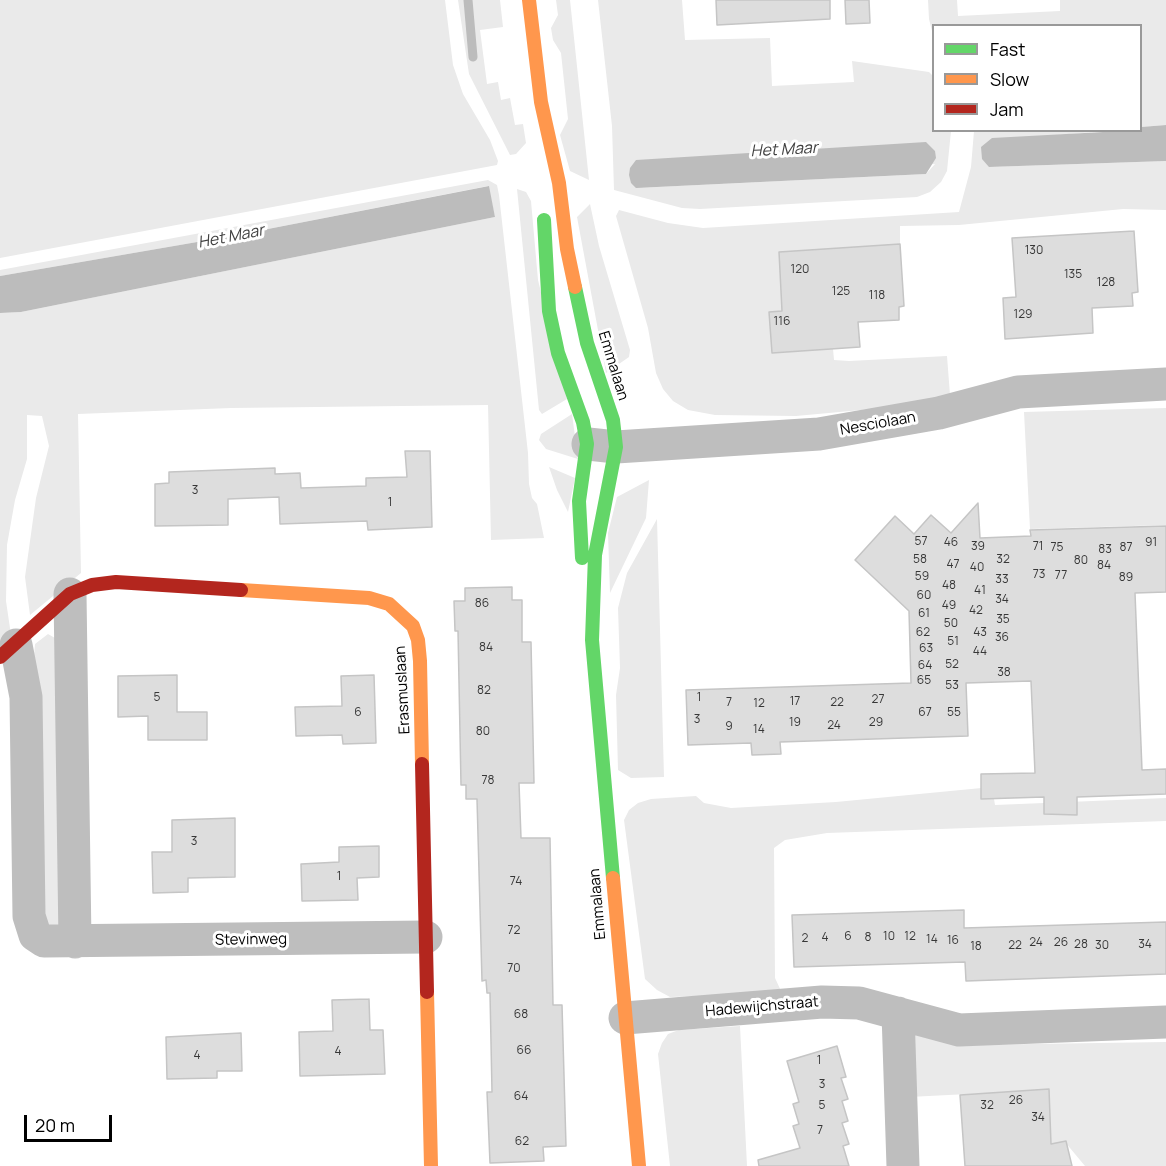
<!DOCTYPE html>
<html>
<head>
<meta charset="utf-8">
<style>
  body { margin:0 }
  #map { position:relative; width:1166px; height:1166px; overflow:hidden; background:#fff; font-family:Manrope,sans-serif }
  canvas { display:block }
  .legend { position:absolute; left:932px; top:24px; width:210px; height:108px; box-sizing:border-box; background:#fff; border:2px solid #999; margin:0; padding:8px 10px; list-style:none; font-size:18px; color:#000 }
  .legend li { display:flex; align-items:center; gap:12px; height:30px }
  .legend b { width:30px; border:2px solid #999 }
  .scale { position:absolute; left:24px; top:1115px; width:88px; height:27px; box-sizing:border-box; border:3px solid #000; border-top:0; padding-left:8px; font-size:18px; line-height:21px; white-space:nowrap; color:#000; -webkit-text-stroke:4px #fff; paint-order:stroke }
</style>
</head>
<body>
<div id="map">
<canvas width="1166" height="1166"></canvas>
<ul class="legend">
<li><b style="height:8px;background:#63d668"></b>Fast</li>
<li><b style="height:8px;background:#ff974d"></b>Slow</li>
<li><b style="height:8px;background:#b3261e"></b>Jam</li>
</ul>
<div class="scale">20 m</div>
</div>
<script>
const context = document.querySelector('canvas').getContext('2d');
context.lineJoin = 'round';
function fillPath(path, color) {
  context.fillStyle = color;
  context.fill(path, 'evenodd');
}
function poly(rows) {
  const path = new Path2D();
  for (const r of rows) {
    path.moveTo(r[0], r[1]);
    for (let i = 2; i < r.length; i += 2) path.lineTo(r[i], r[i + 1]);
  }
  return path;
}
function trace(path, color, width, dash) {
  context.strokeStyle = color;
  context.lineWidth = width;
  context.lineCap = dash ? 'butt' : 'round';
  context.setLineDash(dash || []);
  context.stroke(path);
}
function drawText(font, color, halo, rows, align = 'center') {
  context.font = font + ' Manrope,sans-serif';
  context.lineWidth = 6;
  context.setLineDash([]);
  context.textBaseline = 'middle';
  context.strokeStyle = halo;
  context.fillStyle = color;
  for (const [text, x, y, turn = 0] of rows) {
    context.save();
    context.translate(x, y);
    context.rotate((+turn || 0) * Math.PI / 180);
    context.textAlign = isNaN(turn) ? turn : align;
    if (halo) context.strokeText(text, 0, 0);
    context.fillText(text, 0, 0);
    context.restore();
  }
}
const green = poly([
  [0,0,445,0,453,65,463,94,490,140,498,161,497,165,0,258],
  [458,0,500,0,503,27,480,30,487,84,498,82,501,100,510,98,515,125,523,124,526,143,516,154,510,155,469,74],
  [556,0,570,0,589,180,570,171,560,135,568,119,561,53,553,40,551,28,558,15],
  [598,0,682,0,685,40,770,38,772,86,854,82,852,61,929,72,933,76,934,130,951,131,947,171,941,182,930,192,917,197,700,209,682,208,614,190,612,126],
  [935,164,926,174,636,188],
  [928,0,957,0,958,16,1060,11,1060,0,1166,0,1166,125,1141,127,1140,26,934,26,933,35,929,19],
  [974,131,1108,131,1057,135,989,167,1166,161,1166,210,1123,209,959,225,900,226,900,244,779,252,782,311,769,312,772,353,833,349,834,360,849,361,947,356,950,395,872,409,796,416,715,415,688,410,673,401,663,389,656,373,648,328,616,216,619,210,668,223,703,228,959,212,971,167],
  [488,180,497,185,499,195,528,453,529,484,532,498,537,504,544,538,491,540,488,405,231,408,78,414,81,573,30,615,25,577,36,498,49,446,42,416,27,415,27,459,15,500,7,545,6,601,11,635,0,646,0,313,21,312,495,217,488,186,232,236,0,276,0,270],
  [517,189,526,192,531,201,538,280,567,399,542,414,539,410],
  [590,204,599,246,630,350,629,357,606,373,577,217],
  [1166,408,1166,525,1030,529,1024,412],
  [572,414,578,459,546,449,539,440,541,434],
  [549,467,575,478,568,512,557,490],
  [649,480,646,518,610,593,608,533,617,497],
  [657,519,664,777,631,778,618,770,616,695,620,668,618,608,627,573],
  [48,634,55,638,60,928,44,930,34,656,35,644],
  [992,787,995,805,1166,798,1166,821,827,833,785,840,774,848,775,978,782,993,670,997,657,990,645,979,624,820,629,810,638,803,651,799,696,796,704,803,731,808,836,802],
  [740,1026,747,1166,670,1166,658,1054,662,1043,668,1034,679,1030],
  [909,1031,966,1045,1166,1042,1166,1166,1085,1166,1065,1142,1048,1145,1047,1090,909,1097]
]);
const water = poly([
  [1166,125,1166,161,989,167,982,159,981,147,992,138,1140,130,1141,127],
  [926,142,935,151,936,158,926,174,636,188,631,183,629,175,630,168,636,160],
  [489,186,495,217,21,312,0,313,0,276,232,236]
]);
const stream = poly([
  [468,0,473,57]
]);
const building = poly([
  [716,0,830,0,830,19,717,25,716,0],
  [845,0,869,0,870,23,846,24,845,0],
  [1134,231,1138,292,1132,293,1133,306,1092,308,1093,333,1005,339,1003,298,1016,297,1012,238,1134,231],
  [900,244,904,306,899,307,899,320,858,322,860,347,772,353,769,312,782,311,779,252,900,244],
  [405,451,430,451,432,527,368,530,367,521,280,524,279,497,228,499,228,525,155,526,155,484,169,483,169,472,275,468,275,474,300,473,301,488,366,486,366,478,407,477,405,451],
  [978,503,980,538,1031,536,1030,530,1166,526,1166,592,1135,593,1142,770,1166,769,1166,794,1077,797,1077,815,1044,814,1044,797,981,799,981,774,1035,773,1031,681,966,683,968,736,780,742,781,754,752,755,751,743,688,745,686,690,911,683,909,611,855,560,895,516,914,534,931,515,951,533,978,503],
  [512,587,512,600,522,600,522,642,531,642,534,783,519,783,521,838,550,838,553,1005,562,1005,566,1146,543,1147,544,1161,490,1163,487,1092,492,1092,490,993,487,993,486,980,482,981,477,799,466,799,466,785,461,785,458,631,455,631,454,601,465,601,465,588,512,587],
  [177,675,177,712,207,712,207,740,148,740,148,716,118,717,118,676,177,675],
  [374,675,376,743,343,744,342,735,296,736,295,707,342,706,341,676,374,675],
  [235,818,235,877,188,878,188,892,153,893,152,852,172,852,172,820,235,818],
  [379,846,379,877,357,878,358,900,302,901,301,864,339,862,339,847,379,846],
  [964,910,964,928,1166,922,1166,974,966,981,965,962,794,967,792,915,964,910],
  [369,999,370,1030,383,1030,385,1074,300,1076,299,1032,333,1031,332,1000,369,999],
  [241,1033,242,1071,217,1071,217,1078,167,1079,166,1037,241,1033],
  [837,1046,846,1077,841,1078,848,1099,842,1101,848,1121,842,1123,849,1144,843,1146,849,1166,759,1166,758,1160,800,1148,793,1126,799,1124,793,1104,799,1102,787,1061,837,1046],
  [1049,1089,1051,1144,1066,1141,1072,1166,965,1166,960,1095,1049,1089]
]);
const street = poly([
  [588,444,616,447,819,434,939,413,1018,392,1166,384],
  [70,594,75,942],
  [16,645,26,697,29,916,35,935,44,941,426,937],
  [898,1013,903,1166],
  [625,1018,822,1002,859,1003,959,1030,1166,1022]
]);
const fast = poly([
  [544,220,549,311,558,353,583,422,587,444,579,501,582,558],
  [575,287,587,343,613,420,616,447,595,555,592,640,613,878]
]);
const slow = poly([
  [529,0,541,102,559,183,567,249,575,287],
  [241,590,369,598,389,604,413,626,418,640,420,661,422,764],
  [613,878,639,1166],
  [427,992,431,1166]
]);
const jam = poly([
  [0,657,70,594,92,585,116,582,241,590],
  [422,764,427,992]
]);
const numberNames = [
  ["130",1034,251],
  ["120",800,270],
  ["135",1073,275],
  ["128",1106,283],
  ["125",841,292],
  ["118",877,296],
  ["129",1023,315],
  ["116",782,322],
  ["3",195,491],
  ["1",390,503],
  ["57",921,542],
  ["46",951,543],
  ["91",1151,543],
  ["39",978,547],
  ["71",1038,547],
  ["75",1057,548],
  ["87",1126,548],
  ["83",1105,550],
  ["58",920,560],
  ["32",1003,560],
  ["80",1081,561],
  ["47",953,565],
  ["84",1104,566],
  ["40",977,568],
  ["73",1039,575],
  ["77",1061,576],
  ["59",922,577],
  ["89",1126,578],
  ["33",1002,580],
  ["48",949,586],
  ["41",980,591],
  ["60",924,596],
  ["34",1002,600],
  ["86",482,604],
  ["49",949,606],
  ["42",976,611],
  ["61",924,614],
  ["35",1003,620],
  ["50",951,624],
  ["62",923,633],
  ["43",980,633],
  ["36",1002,638],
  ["51",953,642],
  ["84",486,648],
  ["63",926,649],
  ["44",980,652],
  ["52",952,665],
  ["64",925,666],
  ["38",1004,673],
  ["65",924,681],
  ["53",952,686],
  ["82",484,691],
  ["5",157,698],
  ["1",699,698],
  ["27",878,700],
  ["17",795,702],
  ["7",729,703],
  ["22",837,703],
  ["12",759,704],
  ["6",358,713],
  ["67",925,713],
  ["55",954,713],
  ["3",697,720],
  ["19",795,723],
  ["29",876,723],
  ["24",834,726],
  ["9",729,727],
  ["14",759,730],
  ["80",483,732],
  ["78",488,781],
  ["3",194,842],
  ["1",339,877],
  ["74",516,882],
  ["72",514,931],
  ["6",848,937],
  ["10",889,937],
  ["12",910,937],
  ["4",825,938],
  ["8",868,938],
  ["2",805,939],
  ["14",932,940],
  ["16",953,941],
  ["24",1036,943],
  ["26",1061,943],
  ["28",1081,945],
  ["34",1145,945],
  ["22",1015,946],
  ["30",1102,946],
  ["18",976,947],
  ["70",514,969],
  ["68",521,1015],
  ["66",524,1051],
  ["4",338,1052],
  ["4",197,1056],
  ["1",819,1061],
  ["3",822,1085],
  ["64",521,1097],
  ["26",1016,1101],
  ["5",822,1106],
  ["32",987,1106],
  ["34",1038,1118],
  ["7",820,1131],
  ["62",522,1142]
];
const streetNames = [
  ["Emmalaan",613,366,73],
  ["Nesciolaan",878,424,-10],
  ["Erasmuslaan",403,690,-93],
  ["Emmalaan",598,904,-95],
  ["Stevinweg",251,940,-1],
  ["Hadewijchstraat",762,1007,-5]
];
const waterNames = [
  ["Het Maar",784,150,-3],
  ["Het Maar",231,237,-11]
];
fillPath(green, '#eaeaea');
fillPath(water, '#bcbcbc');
trace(stream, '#bcbcbc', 9);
fillPath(building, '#ddd');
trace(building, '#c5c5c5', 1.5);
trace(street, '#bebebe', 33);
trace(fast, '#63d668', 14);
trace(slow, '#ff974d', 14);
trace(jam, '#b3261e', 14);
drawText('12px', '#373737', null, numberNames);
drawText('15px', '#000', '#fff', streetNames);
drawText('italic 16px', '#414141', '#fff', waterNames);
</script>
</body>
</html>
